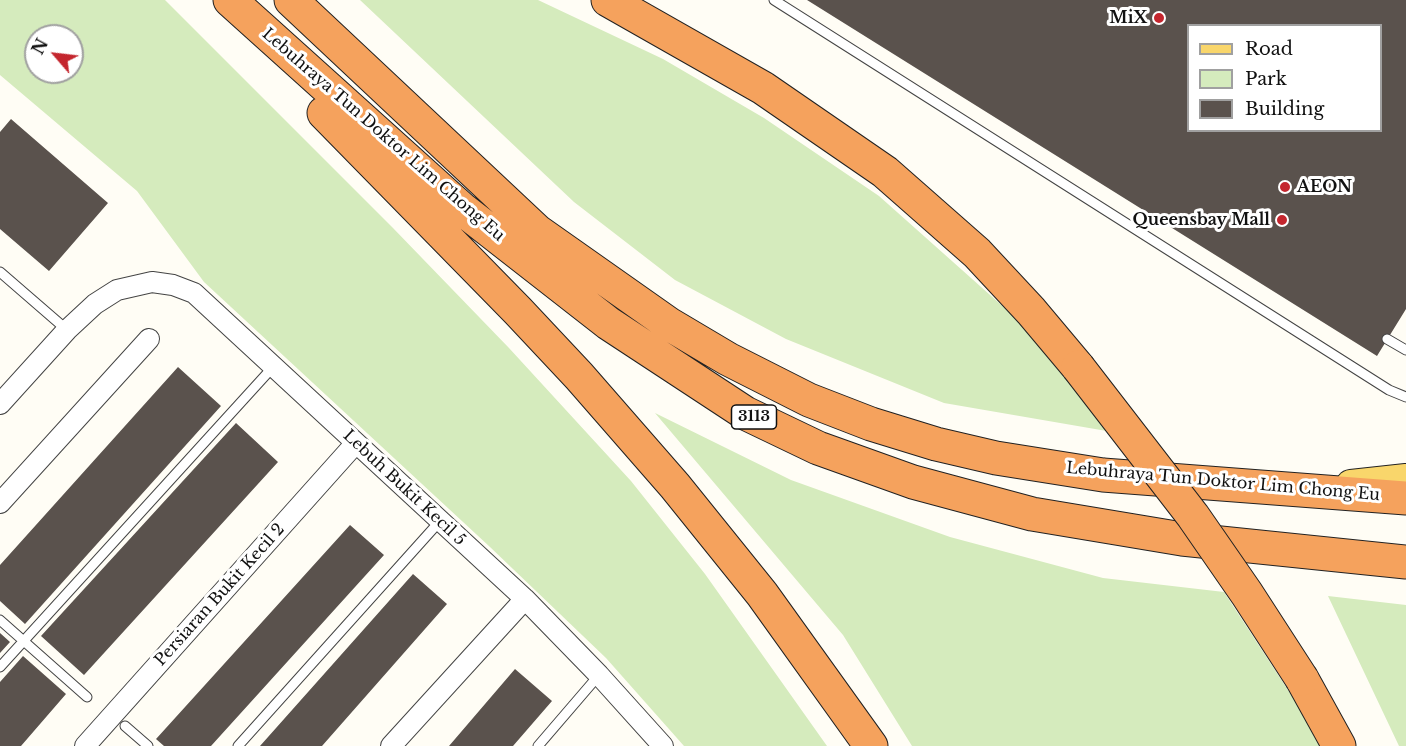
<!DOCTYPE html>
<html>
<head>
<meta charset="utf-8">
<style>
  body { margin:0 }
  #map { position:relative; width:1406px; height:746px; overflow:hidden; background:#fffdf5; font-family:"Libre Baskerville",serif }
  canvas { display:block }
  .legend { position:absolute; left:1187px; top:24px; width:195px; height:108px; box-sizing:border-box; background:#fff; border:2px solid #a0a0a0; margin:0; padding:8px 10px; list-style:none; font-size:18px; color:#111 }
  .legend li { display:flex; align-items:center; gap:12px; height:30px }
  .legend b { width:30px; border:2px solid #a0a0a0 }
  .north { position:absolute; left:24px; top:24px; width:60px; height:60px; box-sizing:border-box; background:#fff; border:2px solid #a0a0a0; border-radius:50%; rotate:298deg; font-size:16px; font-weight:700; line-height:24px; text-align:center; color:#111 }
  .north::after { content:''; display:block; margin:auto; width:21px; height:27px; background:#c4262e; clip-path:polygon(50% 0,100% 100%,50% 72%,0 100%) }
</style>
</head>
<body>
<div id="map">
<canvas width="1406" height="746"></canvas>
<ul class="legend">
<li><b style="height:8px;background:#f9d66b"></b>Road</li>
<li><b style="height:16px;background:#d5ebbd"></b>Park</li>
<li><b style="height:16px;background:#5a524d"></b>Building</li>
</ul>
<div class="north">N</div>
</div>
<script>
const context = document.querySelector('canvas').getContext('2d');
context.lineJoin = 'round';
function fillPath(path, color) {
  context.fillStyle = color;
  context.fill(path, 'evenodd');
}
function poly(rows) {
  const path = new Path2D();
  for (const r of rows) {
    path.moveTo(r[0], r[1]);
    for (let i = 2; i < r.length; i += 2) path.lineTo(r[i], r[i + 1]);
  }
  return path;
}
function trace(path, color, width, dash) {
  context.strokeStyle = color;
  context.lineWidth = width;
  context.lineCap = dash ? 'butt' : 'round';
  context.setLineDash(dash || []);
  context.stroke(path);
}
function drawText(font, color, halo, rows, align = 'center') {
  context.font = font + ' "Libre Baskerville",serif';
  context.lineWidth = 6;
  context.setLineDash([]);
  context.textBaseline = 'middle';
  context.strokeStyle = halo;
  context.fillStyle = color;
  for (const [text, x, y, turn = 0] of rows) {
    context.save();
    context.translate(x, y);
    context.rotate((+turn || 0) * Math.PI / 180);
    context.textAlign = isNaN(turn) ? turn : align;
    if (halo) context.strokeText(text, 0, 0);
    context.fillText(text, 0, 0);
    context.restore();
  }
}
const green = poly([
  [0,0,165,0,393,228,509,348,631,481,705,574,827,746,684,746,606,658,490,547,204,282,137,191,0,75],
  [36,36,72,36,72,72,36,72],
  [360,0,538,0,663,59,764,118,879,196,1026,327,1124,434,944,403,786,339,675,280,574,202],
  [655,413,791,480,950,537,1103,578,1224,592,1318,736,1321,746,912,746,843,635],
  [1328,596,1406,605,1406,746,1399,746]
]);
const building = poly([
  [807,0,1406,0,1406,309,1377,356],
  [1188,26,1380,26,1380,130,1188,130],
  [11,119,108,203,49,271,0,229,0,132],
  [178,367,221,406,25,624,0,601,0,565],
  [236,423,278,462,84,675,41,636],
  [350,525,384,555,211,746,164,746,156,739],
  [413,574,447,604,322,746,260,746],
  [0,633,10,642,0,653],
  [23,656,66,694,21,746,0,746,0,682],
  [515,669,552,701,513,746,449,746]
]);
const lane = poly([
  [774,0,1389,390,1406,397],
  [0,272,67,330],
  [1387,339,1406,350],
  [0,620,87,697],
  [0,667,273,367],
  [125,726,148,746],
  [238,746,440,521],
  [538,746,599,675]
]);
const street = poly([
  [0,404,67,330,95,304,117,290,152,282,173,285,194,293,525,599,599,675,663,746],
  [0,503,149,339],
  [85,746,355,444],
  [391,746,525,599]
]);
const primary = poly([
  [1351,485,1406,479]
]);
const highway = poly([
  [230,0,462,209,608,323,745,413,818,448,913,482,1032,514,1182,539,1406,562],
  [291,0,537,231,669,324,728,359,809,400,871,424,936,444,996,458,1103,475,1406,498],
  [608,0,763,88,885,172,977,253,1031,311,1078,367],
  [324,113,518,311,579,376,675,486,762,594,871,746],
  [1302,679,1339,746]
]);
const highwayBridge = poly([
  [1078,367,1193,516,1247,594,1302,679]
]);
const markers = [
  [1159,18,6,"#c4262e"],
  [1285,187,6,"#c4262e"],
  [1282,220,6,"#c4262e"]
];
const shields = [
  [754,417,45]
];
const shieldNames = [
  ["3113",754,417]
];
const poiNames = [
  ["MiX",1147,18],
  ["AEON",1297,187,"left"],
  ["Queensbay Mall",1270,220]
];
const streetNames = [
  ["Lebuhraya Tun Doktor Lim Chong Eu",383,135,41],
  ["Lebuhraya Tun Doktor Lim Chong Eu",1223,482,5],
  ["Lebuh Bukit Kecil 5",404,488,43],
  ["Persiaran Bukit Kecil 2",220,595,-48]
];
fillPath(green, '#d5ebbd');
fillPath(building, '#5a524d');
trace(lane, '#444', 11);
trace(street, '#444', 22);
trace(primary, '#222', 32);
trace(highway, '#222', 35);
trace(lane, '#fff', 9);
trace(street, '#fff', 20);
trace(primary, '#f9d66b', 30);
trace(highway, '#f5a25d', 33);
trace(highwayBridge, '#222', 35, []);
trace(highwayBridge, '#f5a25d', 33);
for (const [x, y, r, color] of markers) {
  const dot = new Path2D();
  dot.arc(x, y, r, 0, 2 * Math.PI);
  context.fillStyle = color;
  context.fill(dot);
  trace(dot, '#fff', 2);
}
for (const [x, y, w] of shields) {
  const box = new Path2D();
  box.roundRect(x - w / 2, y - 12, w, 24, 4.5);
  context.fillStyle = '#fff';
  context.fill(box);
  trace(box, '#111', 1.5);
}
drawText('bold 15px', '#111', null, shieldNames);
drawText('bold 16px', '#111', '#fff', poiNames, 'right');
drawText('16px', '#111', '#fff', streetNames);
</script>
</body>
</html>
